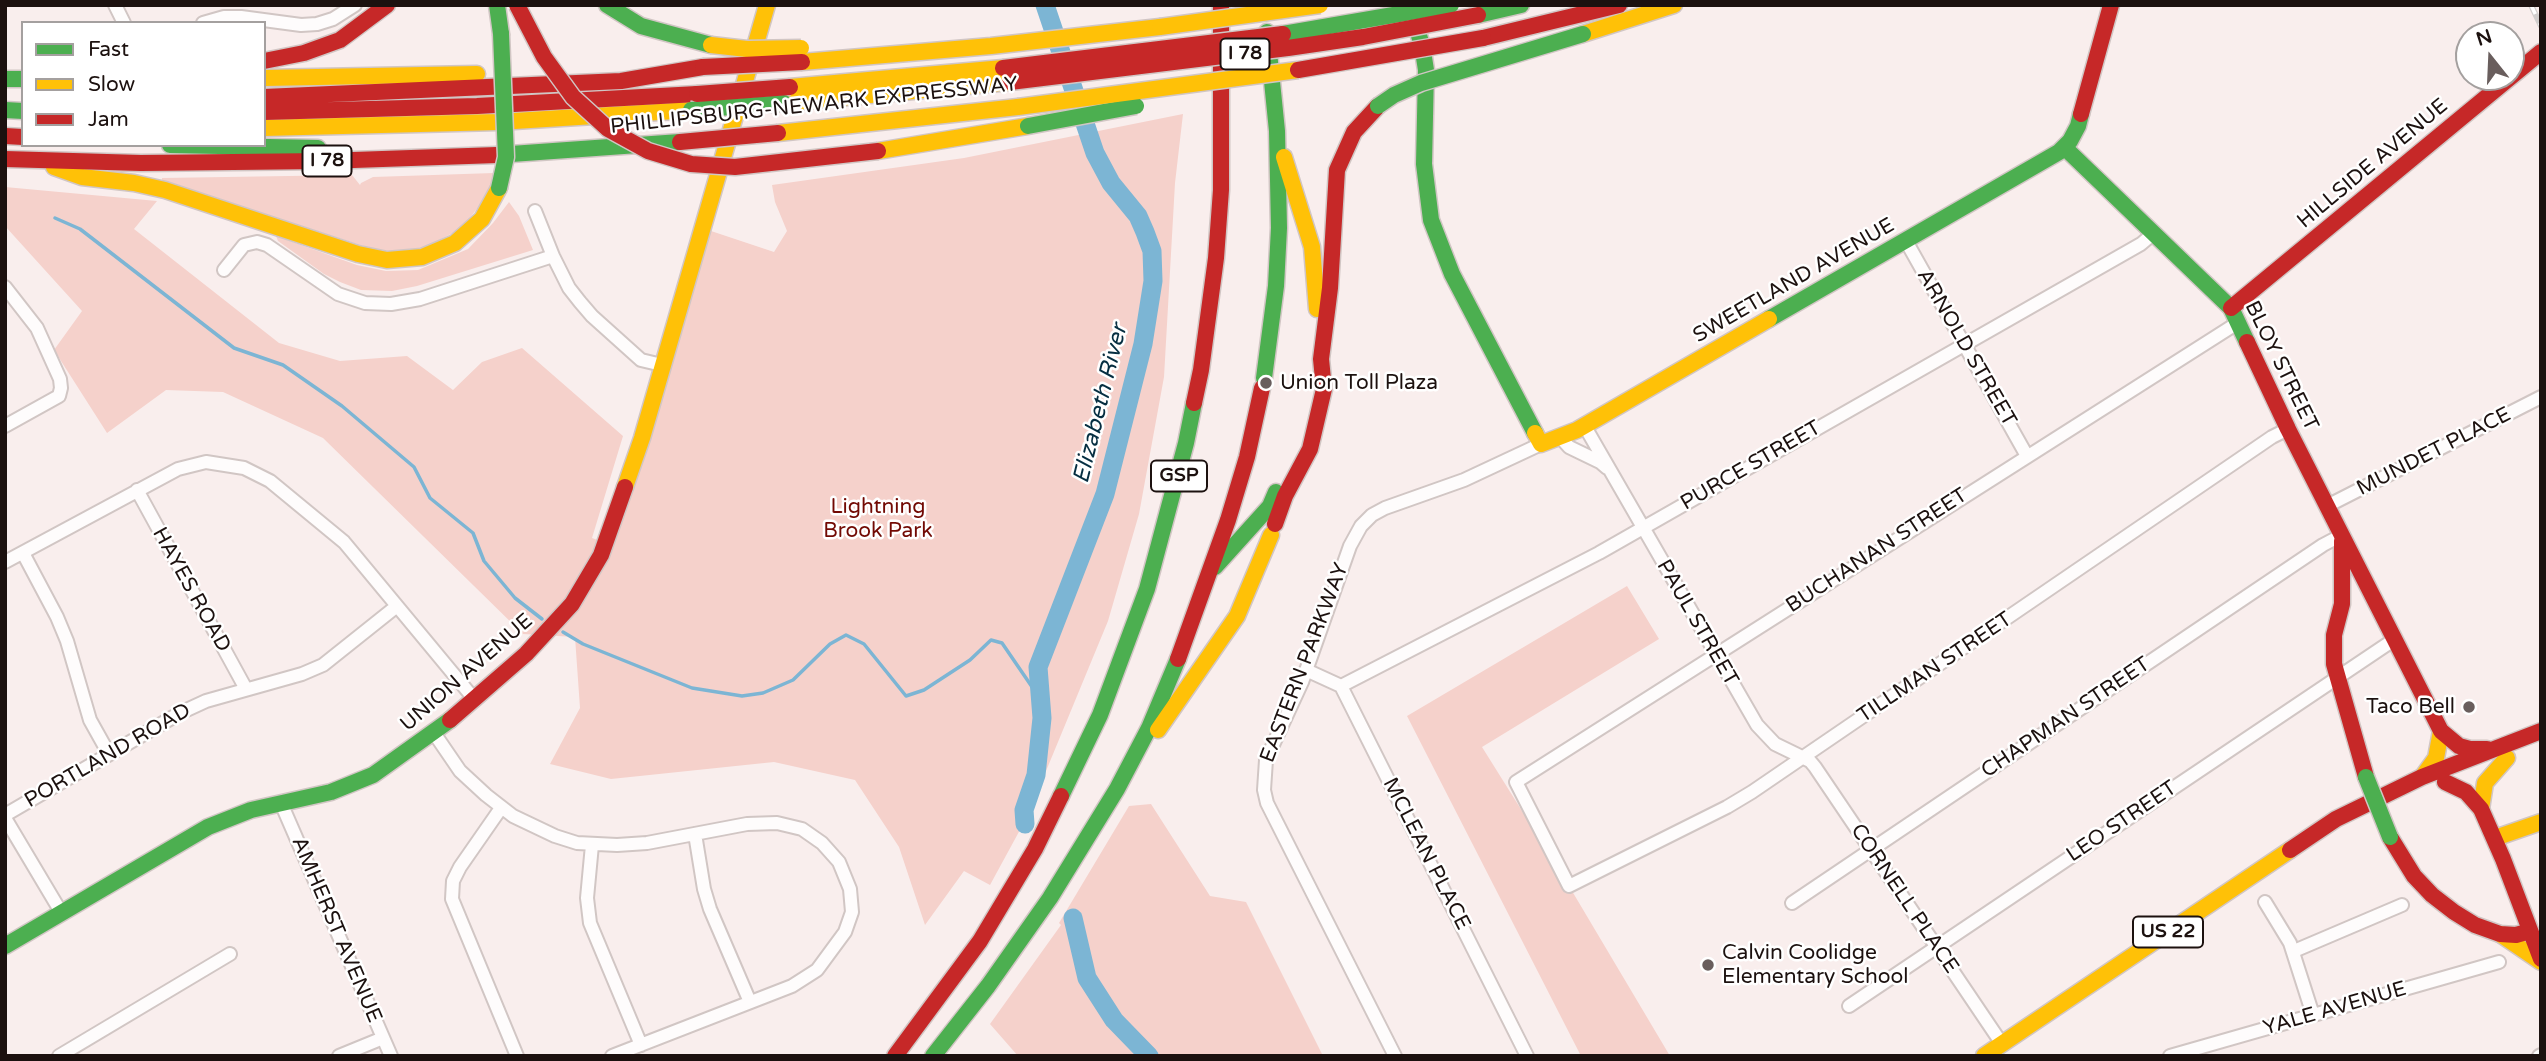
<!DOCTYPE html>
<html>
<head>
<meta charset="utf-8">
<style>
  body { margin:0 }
  #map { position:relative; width:2546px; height:1061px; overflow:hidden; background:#f9eeed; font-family:"Varela Round",sans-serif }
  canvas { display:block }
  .frame { position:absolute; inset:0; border:7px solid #1c110f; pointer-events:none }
  .legend { position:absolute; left:21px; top:21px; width:245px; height:126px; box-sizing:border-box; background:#fff; border:2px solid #a4a09f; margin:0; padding:9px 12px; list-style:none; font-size:21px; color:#1c110f }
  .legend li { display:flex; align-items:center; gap:14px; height:35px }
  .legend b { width:35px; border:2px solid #a4a09f }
  .north { position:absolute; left:2455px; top:21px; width:70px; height:70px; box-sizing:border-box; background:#fff; border:2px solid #a4a09f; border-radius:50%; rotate:342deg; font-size:19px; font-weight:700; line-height:28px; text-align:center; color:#1c110f }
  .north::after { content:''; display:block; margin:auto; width:24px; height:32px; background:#695e5d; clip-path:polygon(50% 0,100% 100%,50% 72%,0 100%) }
</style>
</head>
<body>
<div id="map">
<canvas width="2546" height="1061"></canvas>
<div class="frame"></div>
<ul class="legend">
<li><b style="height:9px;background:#4caf50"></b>Fast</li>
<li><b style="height:9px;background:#ffc107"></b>Slow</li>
<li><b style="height:9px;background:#c62828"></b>Jam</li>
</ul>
<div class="north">N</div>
</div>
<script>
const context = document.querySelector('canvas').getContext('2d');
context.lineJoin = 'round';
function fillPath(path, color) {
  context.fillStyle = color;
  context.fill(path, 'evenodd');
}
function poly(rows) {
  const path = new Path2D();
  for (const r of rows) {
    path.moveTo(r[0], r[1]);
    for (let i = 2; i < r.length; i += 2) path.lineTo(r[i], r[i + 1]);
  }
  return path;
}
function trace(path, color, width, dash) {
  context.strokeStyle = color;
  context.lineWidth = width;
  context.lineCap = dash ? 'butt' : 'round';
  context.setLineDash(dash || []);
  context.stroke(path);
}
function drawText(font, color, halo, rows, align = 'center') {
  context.font = font + ' "Varela Round",sans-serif';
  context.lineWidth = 5;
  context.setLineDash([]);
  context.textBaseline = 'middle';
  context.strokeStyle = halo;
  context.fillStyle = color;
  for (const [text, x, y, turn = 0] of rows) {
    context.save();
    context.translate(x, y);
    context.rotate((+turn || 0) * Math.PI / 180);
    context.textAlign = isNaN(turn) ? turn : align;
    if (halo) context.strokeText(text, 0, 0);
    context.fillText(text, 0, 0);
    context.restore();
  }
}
const green = poly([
  [1183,114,1175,183,1164,377,1139,514,1108,621,1027,817,990,885,964,871,925,925,899,847,855,780,774,762,611,779,550,764,580,708,575,637,523,634,323,438,223,392,166,390,107,433,54,350,82,311,5,226,5,187,157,201,134,229,279,343,340,361,407,356,453,390,482,362,522,348,623,436,592,538,606,543,702,228,774,252,787,231,775,202,772,185,964,158],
  [494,173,491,191,461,229,419,250,379,251,162,181,162,178,352,175,360,185,361,183,373,177],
  [509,202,519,216,533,250,417,286,392,291,361,290,340,282,324,274,278,241,276,236,357,265,386,271,418,270,468,249,493,223],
  [1627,586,1659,639,1482,747,1569,886,1670,1056,1581,1056,1407,716],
  [1151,804,1210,896,1246,902,1323,1056,1018,1056,990,1024,1061,925,1059,923,1129,806]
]);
const stream = poly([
  [55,218,80,229,234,348,283,365,342,406,414,467,430,498,473,533,484,561,515,598,542,619],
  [563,632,583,644,692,688,742,696,763,693,793,680,830,644,846,635,864,644,906,696,924,690,970,660,991,640,1002,643,1041,700]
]);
const river = poly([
  [1025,824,1024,810,1036,775,1042,718,1038,667,1105,494,1143,344,1153,281,1152,251,1145,232,1138,216,1111,183,1095,153,1045,5],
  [1073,918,1087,978,1114,1020,1149,1056]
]);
const street = poly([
  [115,5,124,23],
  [203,23,224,17,241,17,301,25,317,24,333,19,355,5],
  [535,211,553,256,569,288,580,302,592,316,641,360,662,365],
  [1906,241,2027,456],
  [224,270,244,245,257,242,267,245,338,294,365,303,391,304,420,299,553,256],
  [5,287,37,328,60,379,61,388,59,396,5,426],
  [2239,322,1516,782,1569,886,1727,807,1752,792,2272,437,2288,429],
  [1584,425,1757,725,1775,744,1810,761,1815,767,2002,1044],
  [1560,437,1569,447,1600,462,1607,468],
  [137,490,246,689],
  [2327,506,2541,397],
  [23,553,57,617,67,641,90,720,109,754],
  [5,562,178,469,206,462,244,468,270,481,344,542,475,700],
  [1306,670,1341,686,1527,1056],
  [1341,686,1599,553,2141,244,2154,233],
  [434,733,460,771,486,795,513,816,555,836,577,843,617,845,647,843,747,824,777,823,802,829,822,843,839,862,850,889,852,912,845,932,817,970,792,986,612,1056],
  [281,803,391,1056],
  [501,808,460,867,453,881,452,899,517,1056],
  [5,815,180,713,206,701,302,674,323,665,397,606],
  [5,818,61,912],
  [695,834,704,889,710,909,750,1002],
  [592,845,587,898,590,923,641,1045],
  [2265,902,2290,943,2313,1015],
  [1792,903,2323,545,2342,535],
  [2294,951,2402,905],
  [1849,1006,2395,639],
  [59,1056,230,954],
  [339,1056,383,1038],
  [1395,1056,1267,803,1264,790,1266,760,1302,682,1350,546,1361,526,1372,515,1385,508,1464,480,1541,444],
  [2170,1056,2499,962],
  [2539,1056,2541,1055]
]);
const fast = poly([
  [497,5,501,34],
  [607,5,641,26,711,45],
  [1478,15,1521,5],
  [1413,17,1422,45,1426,70,1424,164,1431,220,1452,274,1535,433],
  [5,79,23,79],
  [5,110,23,111],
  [170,145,318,148],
  [2064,147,2231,308,2247,342],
  [497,155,680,142],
  [1769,319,2059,152,2070,141,2078,126,2081,114],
  [1264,378,1276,286,1279,228,1277,131,1267,32],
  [1215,567,1270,506,1276,492],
  [1061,796,1100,715,1147,589,1186,443,1194,403],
  [5,946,208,827,251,810,331,792,373,775,450,720],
  [933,1056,988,986,1050,898,1117,789,1149,728,1178,659]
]);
const slow = poly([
  [1583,34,1674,5],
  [802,62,991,46,1160,27],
  [264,78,477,74],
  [790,87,1003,68],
  [784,103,1010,82],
  [264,128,498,122,691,110],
  [778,133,1018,107],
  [878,151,1028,126],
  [1284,157,1312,247,1317,309],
  [54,167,82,177,134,183,165,190,358,254,387,260,422,257,455,243,482,219,499,188],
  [1535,433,1541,444,1577,430,1769,319],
  [625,487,642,438,767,5],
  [1158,730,1237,616,1271,535],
  [2423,776,2436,758,2441,731],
  [2481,809,2485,783,2507,758],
  [2495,838,2541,822],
  [2500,934,2541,962],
  [1984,1056,2290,850]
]);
const jam = poly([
  [1483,38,1619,5],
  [264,61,304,53,340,40,387,5],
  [264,97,621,81,703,67],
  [264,112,477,106,697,94],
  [2081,114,2111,5],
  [5,136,23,137],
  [5,159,141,163,325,161,497,155],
  [2231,308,2541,52],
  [2247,342,2288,429,2441,731,2459,746,2470,749,2487,749],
  [1194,403,1201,370,1216,258,1221,190,1221,5],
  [1275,524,1285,496,1310,449,1324,389,1321,359,1330,288,1337,170,1354,132,1378,106],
  [2342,541,2342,604,2334,635,2334,664,2366,777],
  [1178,659,1228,520,1247,457,1262,388],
  [450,720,526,654,572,604,601,555,625,487],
  [2445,782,2466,792,2481,809,2503,859,2541,959],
  [2390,837,2414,876,2432,895,2454,912,2475,925,2500,934,2516,935,2530,931],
  [2290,850,2336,819,2422,777,2541,731],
  [895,1056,980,941,1035,849,1061,796]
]);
const rail = poly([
  [2531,5,2541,26]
]);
const fastBridge = poly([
  [1283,34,1451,5],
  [1378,106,1394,95,1421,83,1583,34],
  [691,110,784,103],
  [1028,126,1136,106],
  [499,188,506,157,501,34],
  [2366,777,2390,837]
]);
const slowBridge = poly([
  [1160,27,1320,5],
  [711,45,747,49,801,48],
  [1018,107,1298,70]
]);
const jamBridge = poly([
  [517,5,544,57,573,97,608,129,648,151,691,164,735,167,878,151],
  [703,67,802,62],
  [1003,68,1283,34],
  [1298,70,1483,38],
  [1010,82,1288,48,1363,37,1478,15],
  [697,94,790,87],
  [680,142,778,133]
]);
const markers = [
  [1266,383,7,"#695e5d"],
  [2469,707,7,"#695e5d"],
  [1708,965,7,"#695e5d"]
];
const shields = [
  [1245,54,49],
  [327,161,49],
  [1179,476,56],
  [2168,932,70]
];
const shieldNames = [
  ["I 78",1245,54],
  ["I 78",327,161],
  ["GSP",1179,476],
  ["US 22",2168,932]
];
const streetNames = [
  ["PHILLIPSBURG-NEWARK EXPRESSWAY",814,106,-6],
  ["HILLSIDE AVENUE",2373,164,-40],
  ["SWEETLAND AVENUE",1794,281,-30],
  ["ARNOLD STREET",1966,348,60],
  ["BLOY STREET",2281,366,64],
  ["MUNDET PLACE",2434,452,-27],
  ["PURCE STREET",1751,466,-30],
  ["BUCHANAN STREET",1877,551,-33],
  ["HAYES ROAD",191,590,61],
  ["PAUL STREET",1697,623,60],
  ["EASTERN PARKWAY",1305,663,-69],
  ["TILLMAN STREET",1935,668,-34],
  ["UNION AVENUE",467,673,-41],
  ["CHAPMAN STREET",2066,718,-34],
  ["PORTLAND ROAD",108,756,-30],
  ["LEO STREET",2122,822,-34],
  ["MCLEAN PLACE",1426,854,63],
  ["CORNELL PLACE",1904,899,56],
  ["AMHERST AVENUE",336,930,67],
  ["YALE AVENUE",2335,1009,-16]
];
const poiNames = [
  ["Union Toll Plaza",1280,383],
  ["Taco Bell",2455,707,"right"],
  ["Calvin Coolidge",1722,953],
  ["Elementary School",1722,977]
];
const parkNames = [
  ["Lightning",878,507],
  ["Brook Park",878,531]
];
const waterNames = [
  ["Elizabeth River",1101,404,-76]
];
fillPath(green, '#f5d1cb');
trace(stream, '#7cb5d4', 3.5);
trace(river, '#7cb5d4', 19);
trace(street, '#d1c6c4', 16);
trace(fast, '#d1c6c4', 19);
trace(slow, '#d1c6c4', 19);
trace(jam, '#d1c6c4', 19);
trace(street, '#fefcfc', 12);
trace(fast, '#4caf50', 16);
trace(slow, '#ffc107', 16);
trace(jam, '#c62828', 16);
trace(rail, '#d1cecd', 6);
trace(rail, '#fff', 3.5, [10]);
trace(fastBridge, '#d1c6c4', 19, []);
trace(slowBridge, '#d1c6c4', 19, []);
trace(jamBridge, '#d1c6c4', 19, []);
trace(fastBridge, '#4caf50', 16);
trace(slowBridge, '#ffc107', 16);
trace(jamBridge, '#c62828', 16);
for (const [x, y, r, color] of markers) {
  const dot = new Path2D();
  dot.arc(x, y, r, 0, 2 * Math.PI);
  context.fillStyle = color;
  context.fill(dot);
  trace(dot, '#fff', 2.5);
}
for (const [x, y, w] of shields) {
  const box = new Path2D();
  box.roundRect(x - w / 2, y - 15.5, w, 31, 5);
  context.fillStyle = '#fff';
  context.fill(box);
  trace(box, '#1c110f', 2);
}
drawText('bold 19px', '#1c110f', null, shieldNames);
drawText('21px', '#1c110f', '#fff', streetNames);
drawText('21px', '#1c110f', '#fff', poiNames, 'left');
drawText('21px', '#720903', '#fff', parkNames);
drawText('italic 23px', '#062e41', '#fff', waterNames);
</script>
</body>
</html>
